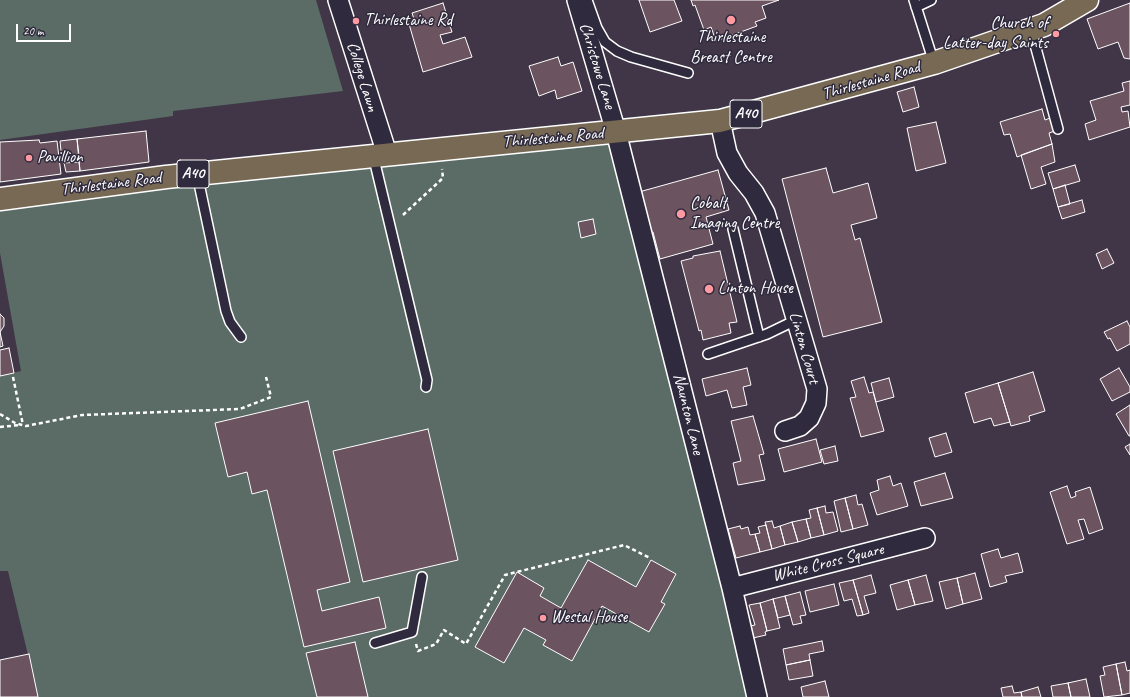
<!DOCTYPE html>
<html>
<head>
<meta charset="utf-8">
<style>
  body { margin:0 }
  #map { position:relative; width:1130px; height:697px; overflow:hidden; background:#413647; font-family:Caveat,sans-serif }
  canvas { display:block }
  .scale { position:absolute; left:16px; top:24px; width:55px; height:18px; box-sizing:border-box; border:2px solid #fff; border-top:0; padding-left:5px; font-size:12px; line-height:14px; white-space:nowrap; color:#fff; -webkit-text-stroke:3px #2f2a3d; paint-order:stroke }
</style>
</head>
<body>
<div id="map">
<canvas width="1130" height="697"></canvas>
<div class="scale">20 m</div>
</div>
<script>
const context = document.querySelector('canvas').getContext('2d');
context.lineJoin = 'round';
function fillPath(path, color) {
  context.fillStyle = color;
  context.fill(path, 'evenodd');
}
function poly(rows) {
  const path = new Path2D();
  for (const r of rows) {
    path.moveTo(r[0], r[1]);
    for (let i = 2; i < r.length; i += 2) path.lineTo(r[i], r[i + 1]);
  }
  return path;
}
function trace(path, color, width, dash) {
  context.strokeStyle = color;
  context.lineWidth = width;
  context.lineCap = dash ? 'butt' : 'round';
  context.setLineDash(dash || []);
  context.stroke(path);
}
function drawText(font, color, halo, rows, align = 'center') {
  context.font = font + ' Caveat,sans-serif';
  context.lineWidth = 3;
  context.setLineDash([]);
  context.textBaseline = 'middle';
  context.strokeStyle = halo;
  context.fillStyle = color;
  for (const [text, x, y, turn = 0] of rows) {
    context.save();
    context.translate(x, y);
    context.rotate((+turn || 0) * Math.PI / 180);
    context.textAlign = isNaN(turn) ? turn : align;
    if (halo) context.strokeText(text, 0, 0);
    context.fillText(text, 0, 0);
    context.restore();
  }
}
const green = poly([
  [0,0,316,0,343,91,173,111,173,116,0,140],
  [616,132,757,697,38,697,8,571,0,571,0,376,21,371,0,253,0,199]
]);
const building = poly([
  [639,0,674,0,682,21,650,32,639,0],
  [691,0,779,0,762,6,766,18,755,22,757,26,716,41,711,27,704,30,695,5,693,6,691,0],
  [443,3,452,32,440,35,443,44,465,37,472,57,423,72,409,24,415,22,412,13,443,3],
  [1130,3,1130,59,1124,58,1118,42,1098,49,1087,19,1130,3],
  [558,57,561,66,573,62,582,91,557,99,555,90,539,96,529,66,558,57],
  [1130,81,1130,105,1121,107,1122,112,1128,111,1130,127,1089,140,1085,124,1096,120,1090,101,1124,91,1122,83,1130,81],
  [914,87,919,107,903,112,897,92,914,87],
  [1042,109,1045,120,1050,118,1055,131,1049,133,1052,144,1017,157,1010,134,1004,135,1000,122,1042,109],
  [936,122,946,163,916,171,907,128,936,122],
  [146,131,149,162,80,171,77,139,146,131],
  [77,139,79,156,73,156,73,161,62,162,60,141,77,139],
  [39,140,40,143,57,141,61,174,0,182,0,142,39,140],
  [1052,144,1055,162,1041,167,1046,184,1031,189,1021,155,1052,144],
  [79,162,80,171,66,172,64,163,79,162],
  [1075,165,1080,181,1053,189,1048,173,1075,165],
  [826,168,833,193,868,183,877,218,851,225,855,240,860,238,882,322,823,337,782,179,826,168],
  [718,170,729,210,706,217,713,244,660,259,653,232,650,232,639,192,718,170],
  [1065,185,1070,204,1058,207,1053,189,1065,185],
  [1082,200,1085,212,1062,219,1058,207,1082,200],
  [593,219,596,234,581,238,578,222,593,219],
  [1107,249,1114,263,1102,269,1096,254,1107,249],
  [720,251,737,322,729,323,731,333,703,340,701,330,699,331,681,261,693,258,693,256,720,251],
  [0,314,4,318,4,326,0,332,3,346,0,347,0,314],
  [1127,321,1130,327,1130,344,1117,351,1110,338,1108,339,1104,332,1127,321],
  [9,348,14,373,0,376,0,350,9,348],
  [747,368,751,385,743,387,747,405,732,408,727,390,706,396,702,379,747,368],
  [1119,368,1130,387,1130,392,1112,401,1100,379,1119,368],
  [1033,372,1045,411,1029,416,1030,421,1011,426,998,383,1033,372],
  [864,377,869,393,873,392,884,431,861,437,850,398,856,397,851,381,864,377],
  [889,378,894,397,876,402,871,383,889,378],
  [998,383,1010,422,994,426,991,418,974,423,965,393,998,383],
  [308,401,350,582,317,590,322,611,379,597,386,628,304,647,267,490,252,494,247,472,228,477,215,423,308,401],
  [1130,405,1130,436,1129,436,1116,414,1130,405],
  [753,416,764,454,759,455,765,480,738,485,733,463,741,461,731,421,753,416],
  [428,429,458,560,363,582,333,451,428,429],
  [946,433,952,452,935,457,929,438,946,433],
  [816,439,822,462,784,472,778,449,816,439],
  [1130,444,1130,455,1125,447,1130,444],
  [835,446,838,461,824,464,820,450,835,446],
  [945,473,953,498,921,506,914,482,945,473],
  [890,476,893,486,901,483,908,506,877,515,870,493,879,490,877,480,890,476],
  [1067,486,1071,498,1076,496,1075,492,1090,487,1103,529,1089,534,1084,519,1078,520,1084,539,1067,544,1050,492,1067,486],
  [856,495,858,505,862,504,868,525,853,529,845,498,856,495],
  [845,498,853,529,841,532,834,501,845,498],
  [825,506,826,513,833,512,838,531,824,535,817,508,825,506],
  [817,508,824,535,811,538,806,519,811,518,809,510,817,508],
  [806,519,811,538,798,542,792,522,806,519],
  [772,521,774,528,780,526,785,545,772,549,765,522,772,521],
  [792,522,798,542,785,545,780,526,792,522],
  [766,525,772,549,760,552,755,534,760,533,758,527,766,525],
  [740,526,741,529,748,527,750,535,755,534,760,552,736,558,728,529,740,526],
  [998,549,1001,558,1018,553,1023,572,1005,576,1007,582,990,587,981,554,998,549],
  [588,560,636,587,651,560,676,574,661,602,665,604,649,632,602,606,572,661,543,645,546,640,524,628,504,663,475,647,517,572,544,588,540,596,561,608,588,560],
  [975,573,982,599,963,604,957,578,975,573],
  [871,575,876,593,864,596,869,613,863,615,853,580,871,575],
  [926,575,933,601,915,605,908,580,926,575],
  [957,578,963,604,946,609,939,582,957,578],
  [853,580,863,615,857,616,852,599,844,601,839,583,853,580],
  [908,580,915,605,897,610,890,585,908,580],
  [834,584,839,605,810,612,805,591,834,584],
  [800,592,806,615,800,616,802,623,793,625,785,596,800,592],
  [785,596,790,615,778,618,773,599,785,596],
  [773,599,780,628,767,631,760,603,773,599],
  [760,603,767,631,765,632,766,635,753,638,750,626,755,625,749,605,760,603],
  [822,641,824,651,809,654,810,660,786,665,783,649,822,641],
  [355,642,368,697,317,697,306,653,355,642],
  [29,654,38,697,0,697,0,660,29,654],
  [810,660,813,676,789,680,786,665,810,660],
  [1125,662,1127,671,1130,670,1130,693,1122,695,1116,664,1125,662],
  [1116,664,1122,695,1104,697,1100,676,1105,675,1103,667,1116,664],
  [1086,679,1090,697,1071,697,1068,683,1086,679],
  [825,681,829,697,803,697,801,687,825,681],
  [1068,683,1071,697,1053,697,1051,686,1068,683],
  [1012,686,1014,693,1021,692,1022,697,1003,697,1001,688,1012,686],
  [1038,687,1041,697,1022,697,1021,692,1038,687]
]);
const path = poly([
  [403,215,443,178,442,169],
  [13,377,23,425],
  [0,414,15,423,26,426,82,415,240,409,271,397,266,377],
  [0,427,20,425],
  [416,644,418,651,436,644,444,630,466,644,505,575,624,545,650,558]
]);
const service = poly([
  [587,0,597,28,605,42,617,51,631,57,688,73],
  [914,0,934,63],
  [916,7,931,0],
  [1031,30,1058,129],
  [373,155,427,380,426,387],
  [197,174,226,311,230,322,241,337],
  [733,229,759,337],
  [708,354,767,334,796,320],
  [375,643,412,632,422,577]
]);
const minor = poly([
  [338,0,387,154],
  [577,0,616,132,732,588,757,697],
  [720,121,727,153,738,173,754,193,765,213,817,389,816,403,809,418,800,426,785,431],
  [732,588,925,538]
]);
const trunk = poly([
  [0,199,166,177,720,121,934,63,1044,25,1087,0]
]);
const markers = [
  [731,20,5,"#ff9aa2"],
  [356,21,4,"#ff9aa2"],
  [1056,34,4,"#ff9aa2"],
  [29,158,4,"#ff9aa2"],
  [681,214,5,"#ff9aa2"],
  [709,289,5,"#ff9aa2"],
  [543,618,4,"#ff9aa2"]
];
const shields = [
  [746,114,32],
  [193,174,32]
];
const shieldNames = [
  ["A40",746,114],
  ["A40",193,174]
];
const poiNames = [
  ["Thirlestaine Rd",364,21],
  ["Church of",1048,24,"right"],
  ["Latter-day Saints",1048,44,"right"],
  ["Thirlestaine",731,38,"center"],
  ["Breast Centre",731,58,"center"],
  ["Pavillion",37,158],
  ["Cobalt",690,204],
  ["Imaging Centre",690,224],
  ["Linton House",718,289],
  ["Westal House",551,618]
];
const streetNames = [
  ["Christowe Lane",597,66,73],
  ["College Lawn",362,77,73],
  ["Thirlestaine Road",871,81,-16],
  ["Thirlestaine Road",553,138,-5],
  ["Thirlestaine Road",111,184,-7],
  ["Linton Court",804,348,74],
  ["Naunton Lane",688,414,76],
  ["White Cross Square",828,563,-14]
];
fillPath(green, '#5a6c65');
fillPath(building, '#6b535f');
trace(building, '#fff', 1);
trace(service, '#fff', 12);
trace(minor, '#fff', 22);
trace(trunk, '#fff', 25);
trace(path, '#fff', 2.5, [4, 3]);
trace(service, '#2f2a3d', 9);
trace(minor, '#2f2a3d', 19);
trace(trunk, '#776954', 22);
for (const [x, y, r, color] of markers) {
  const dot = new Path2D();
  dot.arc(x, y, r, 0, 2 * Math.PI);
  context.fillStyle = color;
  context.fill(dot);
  trace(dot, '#2f2a3d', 1.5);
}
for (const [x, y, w] of shields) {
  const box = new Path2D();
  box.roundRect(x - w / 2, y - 14, w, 28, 3);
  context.fillStyle = '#2f2a3d';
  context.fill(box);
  trace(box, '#fff', 1);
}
drawText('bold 16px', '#fff', null, shieldNames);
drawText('17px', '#fff', '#2f2a3d', poiNames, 'left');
drawText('17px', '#fff', '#2f2a3d', streetNames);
</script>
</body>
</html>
